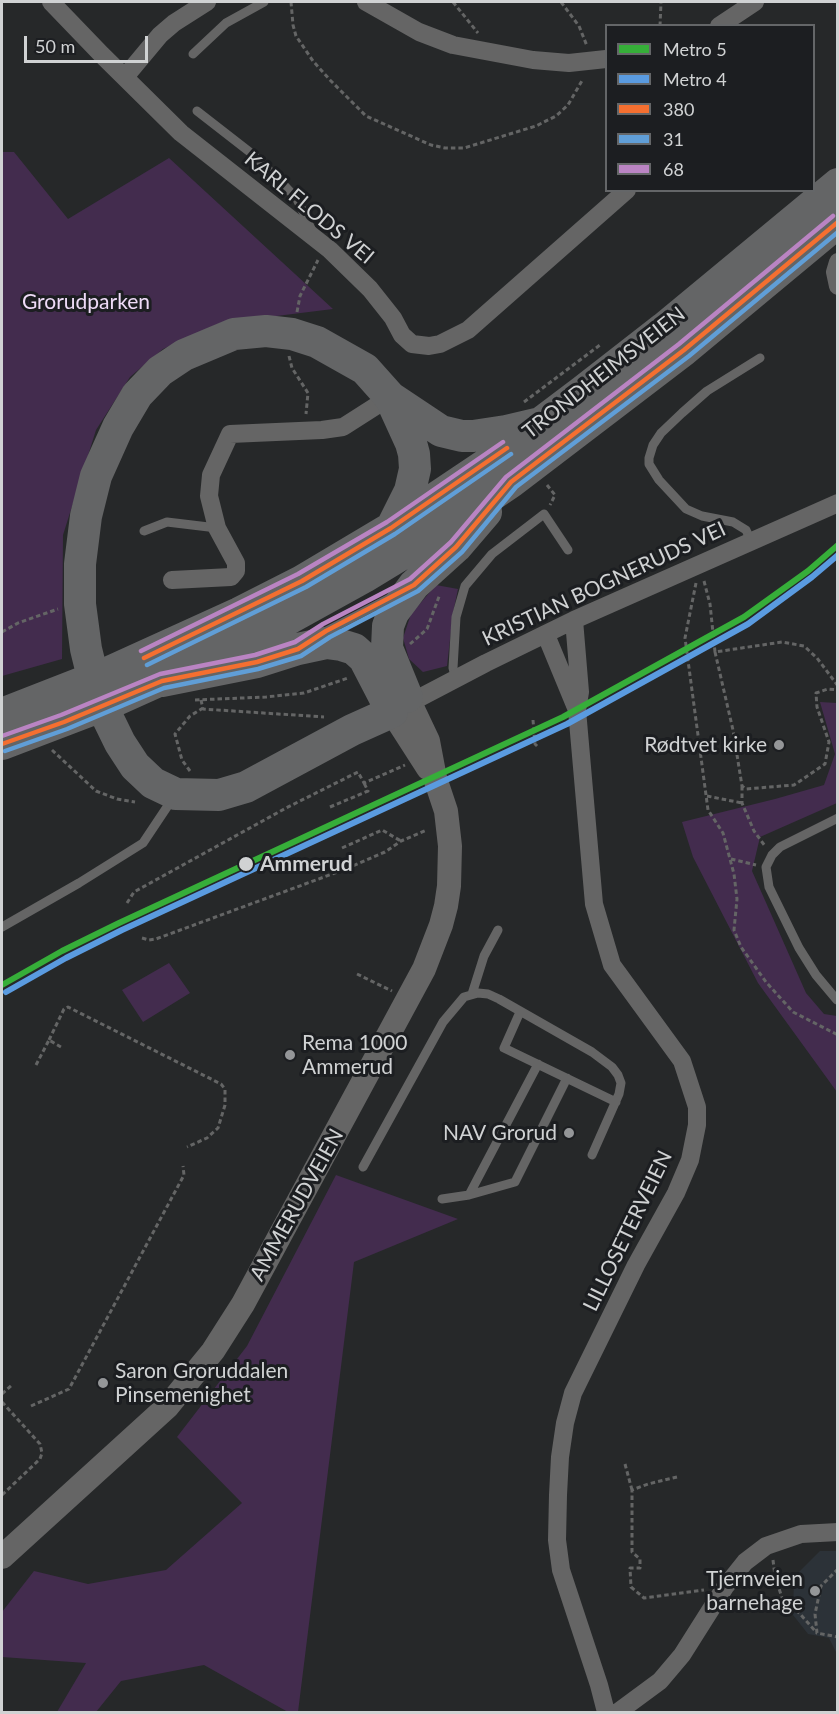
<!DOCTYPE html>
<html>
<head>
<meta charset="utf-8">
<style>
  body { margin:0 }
  #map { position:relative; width:839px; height:1714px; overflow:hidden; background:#262829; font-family:Lato,sans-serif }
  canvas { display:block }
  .frame { position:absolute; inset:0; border:3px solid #d0d2d3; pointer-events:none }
  .legend { position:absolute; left:605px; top:24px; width:210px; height:168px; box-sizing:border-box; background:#1c1e21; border:2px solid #646668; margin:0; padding:8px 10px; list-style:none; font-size:18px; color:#d0d2d3 }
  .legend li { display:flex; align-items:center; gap:12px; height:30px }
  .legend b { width:30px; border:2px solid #646668 }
  .scale { position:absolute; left:24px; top:36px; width:124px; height:27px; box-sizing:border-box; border:3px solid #d0d2d3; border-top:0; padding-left:8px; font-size:18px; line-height:21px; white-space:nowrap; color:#d0d2d3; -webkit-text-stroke:4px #1c1e21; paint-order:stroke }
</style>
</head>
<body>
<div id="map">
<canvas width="839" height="1714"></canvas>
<div class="frame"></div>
<ul class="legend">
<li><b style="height:8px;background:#36ae39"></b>Metro 5</li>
<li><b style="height:8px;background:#5a9be0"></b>Metro 4</li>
<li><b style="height:8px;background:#f46f30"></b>380</li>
<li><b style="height:8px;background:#609ed7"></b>31</li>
<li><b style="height:8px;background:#ba84c3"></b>68</li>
</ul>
<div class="scale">50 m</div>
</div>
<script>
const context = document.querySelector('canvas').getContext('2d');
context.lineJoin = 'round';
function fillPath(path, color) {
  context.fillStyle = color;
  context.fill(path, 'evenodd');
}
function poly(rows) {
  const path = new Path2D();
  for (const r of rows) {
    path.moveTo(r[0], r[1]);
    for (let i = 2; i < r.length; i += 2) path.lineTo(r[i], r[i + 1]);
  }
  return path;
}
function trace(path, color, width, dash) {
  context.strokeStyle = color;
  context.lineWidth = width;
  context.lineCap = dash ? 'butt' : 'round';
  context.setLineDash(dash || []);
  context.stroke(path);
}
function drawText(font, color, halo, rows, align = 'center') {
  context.font = font + ' Lato,sans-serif';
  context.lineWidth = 6;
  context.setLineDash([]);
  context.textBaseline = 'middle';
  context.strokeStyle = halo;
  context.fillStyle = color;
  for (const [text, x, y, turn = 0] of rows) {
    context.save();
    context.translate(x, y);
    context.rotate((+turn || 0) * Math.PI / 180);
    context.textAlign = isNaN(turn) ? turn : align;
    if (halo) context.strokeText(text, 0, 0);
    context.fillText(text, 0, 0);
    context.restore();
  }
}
const built = poly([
  [820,1551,837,1551,837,1654,829,1638,808,1634,793,1615,794,1577]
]);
const green = poly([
  [2,152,14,152,68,219,169,158,333,309,220,323,163,349,130,377,96,430,63,535,62,659,2,676],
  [436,585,458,589,453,613,447,666,423,672,409,659,403,638,411,614],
  [820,702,837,703,837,803,760,837,752,871,806,993,824,1014,837,1016,837,1092,758,983,693,857,682,822,775,799,824,785,835,754],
  [169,963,190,993,143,1022,122,990],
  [336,1175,458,1219,354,1262,298,1712,288,1712,204,1665,121,1681,96,1712,57,1712,86,1663,2,1657,2,1612,34,1571,88,1584,166,1570,242,1503,177,1437,247,1346]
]);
const path = poly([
  [291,2,293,25,296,36,313,61,330,80,366,116,431,145,445,148,464,148,536,126,556,116,568,105,583,79],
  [453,2,478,33],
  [561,2,579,26,587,46],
  [660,26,661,2],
  [297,312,300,296,318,260],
  [289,356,292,368,308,393,306,414],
  [524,402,600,345],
  [547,485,555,495,550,505],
  [704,581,710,604,715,652,782,642,804,646,817,658,838,686],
  [696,583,685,638,708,810,723,833,734,874,737,899,734,930,741,947,766,982,793,1012,838,1035],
  [2,632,18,623,58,609],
  [410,644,427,629,440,594],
  [715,652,733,730,742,786,746,789,794,785,825,764,829,742,817,707,816,693,828,689,838,690],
  [195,700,266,697,304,693,348,678],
  [201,700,203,709,324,717],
  [533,720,535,744,538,747],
  [52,750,96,791,117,799,135,802],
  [190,771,182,760,175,734,190,716,203,708],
  [742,786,742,803,754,831,765,846],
  [707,796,742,803],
  [330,807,368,791,364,783],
  [342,848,382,830,401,841],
  [731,859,756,865],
  [127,903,134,892,286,808,358,772,364,783,405,765],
  [142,938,149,940,156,939,343,870,385,852,401,841,427,830],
  [357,974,392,991],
  [49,1040,64,1009,68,1007,221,1084,225,1089,225,1105,218,1128,207,1138,187,1147],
  [36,1065,49,1040,61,1047],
  [2,1394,12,1385],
  [2,1402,40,1444,42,1453,40,1459,2,1495],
  [31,1406,69,1389,184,1175,183,1166],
  [625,1464,632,1490],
  [677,1477,648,1484,632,1490,632,1552,640,1559,640,1568,630,1568,631,1587,644,1598,704,1590],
  [773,1560,775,1576,784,1604,792,1605,817,1633],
  [838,1569,821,1586,815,1614,817,1633,838,1637]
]);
const service = poly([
  [193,54,226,23,264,2],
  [197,111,251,153,283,184,297,199,313,233],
  [144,531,167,522,217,528],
  [751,541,746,530,733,522,702,516,686,509,659,480,649,464,649,458,653,445,661,433,682,413,707,391,760,358],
  [323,633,390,598],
  [456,680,453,668,456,617,465,586,492,554,544,514,568,550],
  [2,927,79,883,143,843,173,798],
  [472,994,484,956,498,930],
  [837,1000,816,975,799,948,769,887,766,867,772,855,780,847,838,818],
  [520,1012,504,1048,616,1102],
  [363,1167,443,1022,464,997,478,993,488,994,499,999,592,1052,612,1067,618,1075,621,1083,619,1094,592,1155],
  [469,1195,538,1064],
  [442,1199,469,1195,515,1182,567,1078]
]);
const minor = poly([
  [51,2,102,55,181,133,330,250,370,289,393,318,402,335,412,344,429,346,440,344,468,330,627,190],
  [366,2,419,32,453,45,533,60,569,63,606,59],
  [719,26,755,2],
  [125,77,160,35,174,23,207,2],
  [838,262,835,272,838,286],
  [172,580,231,577,236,571,236,563,217,528,209,496,211,475,230,434,322,430,343,427,390,397],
  [546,635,577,710,580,692,574,620],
  [402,707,486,663,574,620,838,503],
  [577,710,594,904,612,965,682,1061,697,1107,697,1125,690,1160,676,1193,636,1265,573,1393,565,1423,560,1457,558,1495,557,1540,561,1570,599,1685,606,1712],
  [618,1712,660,1681,682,1655,725,1587,745,1562,766,1546,801,1534,838,1532]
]);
const tertiary = poly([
  [392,712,428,768],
  [2,1557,168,1406,213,1351,243,1304,424,969,441,925,446,906,449,886,450,846,446,811,435,778,428,741,410,703]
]);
const trunk = poly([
  [390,397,411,443,414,454,415,469,410,491,392,527],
  [162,681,257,662,298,649,326,643,341,645,354,649,364,658,392,712,352,730,246,787,219,795,176,794,153,783,135,766,120,743,98,698,86,649,80,604,80,564,86,516,96,476,118,427,137,395,160,371,184,355,234,334,266,331,292,334,317,342,365,369,390,397,441,431,462,436,473,436,506,431,540,423],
  [407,697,387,648,388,626,393,613,414,585,456,547,486,512],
  [2,714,107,673,239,613,302,581,391,528,485,465,583,391,664,328,838,184],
  [2,744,112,702,252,639,364,577,433,535,511,482,684,350,838,222]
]);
const bus1 = poly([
  [144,658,302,581,391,528,507,448],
  [2,744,64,722,162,681,257,662,298,649,326,631,414,585,456,547,511,482,684,350,838,222]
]);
const bus2 = poly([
  [147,665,306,587,395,534,511,454],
  [5,751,67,729,164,688,258,669,301,656,330,637,418,591,462,552,516,487,689,356,838,232]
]);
const bus3 = poly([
  [141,651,298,574,387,522,503,442],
  [2,736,61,715,160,674,255,655,295,642,323,624,410,579,451,542,506,477,679,344,833,216]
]);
const metro1 = poly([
  [2,985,62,951,119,923,563,717,744,617,808,571,838,545]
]);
const metro2 = poly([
  [6,992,66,958,122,930,567,724,748,624,812,577,838,555]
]);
const markers = [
  [779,745,6,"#949698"],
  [246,864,8,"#d0d2d3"],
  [290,1055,6,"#949698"],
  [569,1133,6,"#949698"],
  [103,1383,6,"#949698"],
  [815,1591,6,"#949698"]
];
const streetNames = [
  ["KARL FLODS VEI",309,208,40],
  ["TRONDHEIMSVEIEN",604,373,-38],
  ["KRISTIAN BOGNERUDS VEI",604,584,-25],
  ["AMMERUDVEIEN",297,1205,-61],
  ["LILLOSETERVEIEN",628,1231,-64]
];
const parkNames = [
  ["Grorudparken",86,302]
];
const poiNames = [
  ["Rødtvet kirke",767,745],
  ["Rema 1000",302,1043,"left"],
  ["Ammerud",302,1067,"left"],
  ["NAV Grorud",557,1133],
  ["Saron Groruddalen",115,1371,"left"],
  ["Pinsemenighet",115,1395,"left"],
  ["Tjernveien",803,1579],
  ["barnehage",803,1603]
];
const stopNames = [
  ["Ammerud",260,864]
];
fillPath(built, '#2c3238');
fillPath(green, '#432c4e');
trace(path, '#646565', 3, [4.5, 3]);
trace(service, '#656565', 9);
trace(minor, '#656565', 18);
trace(tertiary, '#656565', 24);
trace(trunk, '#646566', 32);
trace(bus1, '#f46f30', 4.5);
trace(bus2, '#609ed7', 4.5);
trace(bus3, '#ba84c3', 4.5);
trace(metro1, '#36ae39', 6);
trace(metro2, '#5a9be0', 6);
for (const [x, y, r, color] of markers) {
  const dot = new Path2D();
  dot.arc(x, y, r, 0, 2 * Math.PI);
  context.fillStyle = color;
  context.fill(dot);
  trace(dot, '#1c1e21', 2);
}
drawText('21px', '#d0d2d3', '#1c1e21', streetNames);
drawText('21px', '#eedbf7', '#1c1e21', parkNames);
drawText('21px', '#d0d2d3', '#1c1e21', poiNames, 'right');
drawText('bold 21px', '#d0d2d3', '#1c1e21', stopNames, 'left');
</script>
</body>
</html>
